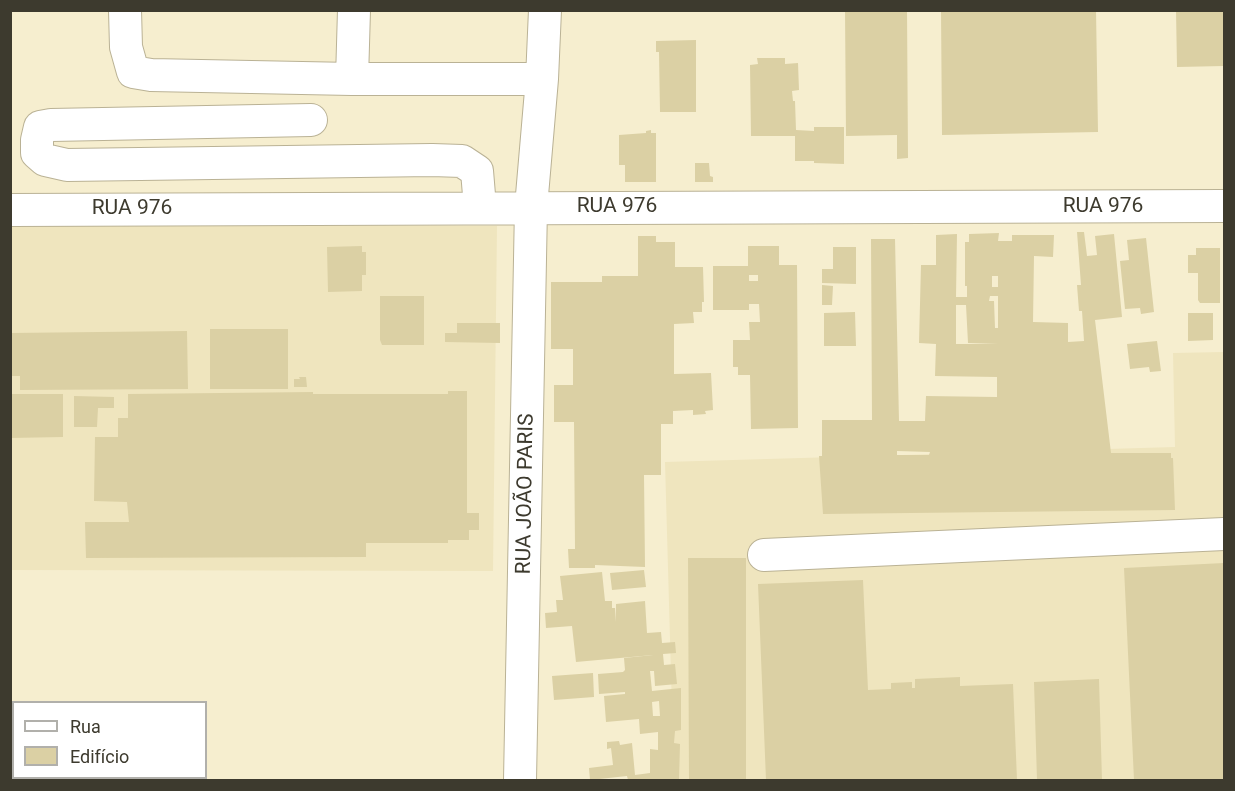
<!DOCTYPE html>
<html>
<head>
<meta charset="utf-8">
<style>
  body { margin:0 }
  #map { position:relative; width:1235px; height:791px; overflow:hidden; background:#f6eecf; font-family:Roboto,sans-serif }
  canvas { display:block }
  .frame { position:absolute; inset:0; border:12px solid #3d3a2e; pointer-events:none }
  .legend { position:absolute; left:12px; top:701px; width:195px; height:78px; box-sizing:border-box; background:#fff; border:2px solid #b1b0ab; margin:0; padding:8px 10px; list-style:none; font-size:18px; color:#3d3a2e }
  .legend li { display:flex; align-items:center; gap:12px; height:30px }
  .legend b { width:30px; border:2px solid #b1b0ab }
</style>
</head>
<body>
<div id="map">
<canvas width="1235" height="791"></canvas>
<div class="frame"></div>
<ul class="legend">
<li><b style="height:8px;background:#fff"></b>Rua</li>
<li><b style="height:16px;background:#dbd0a4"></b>Edifício</li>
</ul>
</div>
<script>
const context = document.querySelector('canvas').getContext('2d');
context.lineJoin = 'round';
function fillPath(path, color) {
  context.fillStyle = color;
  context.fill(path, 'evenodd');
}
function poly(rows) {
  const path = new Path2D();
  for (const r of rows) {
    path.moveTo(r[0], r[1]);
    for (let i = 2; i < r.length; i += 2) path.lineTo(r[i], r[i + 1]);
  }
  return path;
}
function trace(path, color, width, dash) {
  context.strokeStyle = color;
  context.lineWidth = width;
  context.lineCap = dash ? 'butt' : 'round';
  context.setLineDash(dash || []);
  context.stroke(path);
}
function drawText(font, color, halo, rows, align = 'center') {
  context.font = font + ' Roboto,sans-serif';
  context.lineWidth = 4.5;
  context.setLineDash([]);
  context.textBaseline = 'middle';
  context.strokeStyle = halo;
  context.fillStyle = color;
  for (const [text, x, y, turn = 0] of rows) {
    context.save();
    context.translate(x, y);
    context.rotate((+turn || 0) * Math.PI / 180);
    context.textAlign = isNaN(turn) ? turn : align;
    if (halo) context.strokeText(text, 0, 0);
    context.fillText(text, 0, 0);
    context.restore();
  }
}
const built = poly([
  [11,226,497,226,493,571,11,570],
  [1224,352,1224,780,674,780,665,462,1175,447,1173,353]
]);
const building = poly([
  [845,10,907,10,908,158,897,159,897,135,846,136],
  [941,10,1096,10,1098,132,942,135],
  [1176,10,1224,10,1224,66,1177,67],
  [696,40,696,112,660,112,659,52,656,52,656,41],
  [757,58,785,58,785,64,798,63,799,90,792,91,793,101,795,101,796,130,814,131,814,127,844,127,844,164,814,163,814,161,795,161,795,136,751,136,750,65,758,64],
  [651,130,651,133,656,133,656,182,625,182,625,165,619,165,619,135,646,133,646,131],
  [695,163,709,163,710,176,713,177,713,182,695,182],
  [1077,232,1084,232,1087,256,1097,255,1095,236,1114,234,1122,317,1095,320,1111,453,1171,453,1171,458,1173,458,1175,510,823,514,819,456,822,456,822,420,872,420,871,239,895,239,899,421,925,421,926,396,997,397,997,377,935,376,936,344,919,343,921,265,936,265,936,235,957,234,956,297,967,297,967,286,965,286,965,242,969,242,969,234,999,233,998,241,1012,241,1012,235,1054,235,1053,257,1034,256,1033,322,1068,323,1068,342,1084,341,1082,311,1079,311,1077,285,1081,285],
  [992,276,998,276,998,287,992,287],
  [990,296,998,296,998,328,995,328,994,301,989,301],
  [956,305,966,305,968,343,998,344,956,344],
  [897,451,930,452,929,455,897,455],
  [638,236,656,236,656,242,675,242,675,267,703,267,704,302,702,302,702,312,693,312,694,323,674,324,674,374,711,373,713,410,705,411,706,414,693,415,693,410,673,411,673,424,661,424,661,475,644,475,645,567,595,565,595,568,569,568,568,549,575,549,574,422,554,422,554,385,573,385,573,349,551,349,551,282,602,282,602,276,638,276],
  [1146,238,1154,312,1141,314,1140,308,1125,309,1120,261,1129,260,1127,240],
  [362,246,362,252,366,252,366,275,362,275,362,291,328,292,327,247],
  [748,246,779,246,779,265,797,265,798,428,751,429,750,375,738,375,738,367,733,367,733,340,750,340,749,322,760,322,759,304,749,304,749,310,713,310,713,266,748,266],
  [749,275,758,275,758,281,749,281],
  [833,247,856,247,856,284,822,283,822,269,833,269],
  [1196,248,1220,248,1220,303,1200,303,1198,300,1198,273,1188,273,1188,255,1196,255],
  [822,285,833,286,832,305,822,305],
  [380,296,424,296,424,345,382,345,380,340],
  [855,312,856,346,824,346,824,313],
  [1188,313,1213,313,1213,340,1188,341],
  [457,323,500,323,500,343,445,342,445,333,457,333],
  [210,329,288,329,288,389,210,389],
  [187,331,188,389,20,390,20,376,10,376,10,333],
  [1157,341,1161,371,1150,372,1149,367,1130,369,1127,344],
  [299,377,306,377,307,387,294,387,294,379,300,379],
  [448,391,467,391,467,513,479,513,479,530,469,530,469,540,448,540,448,543,366,543,366,557,86,558,85,522,129,522,127,502,94,501,95,437,118,437,118,418,128,418,128,394,313,392,313,394,448,394],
  [10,394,63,394,63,437,10,438],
  [74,396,114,397,114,408,98,408,97,427,74,427],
  [688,558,746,558,746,780,689,780],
  [1224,563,1224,780,1134,780,1124,568],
  [644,570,646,587,612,590,610,573],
  [602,572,605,601,612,601,612,608,615,608,616,622,616,604,645,601,647,633,661,632,662,643,675,642,676,653,663,654,664,665,675,664,677,684,655,686,654,671,650,671,652,691,681,688,681,730,675,731,674,743,680,744,679,780,628,780,627,776,590,780,589,768,613,765,611,748,607,749,607,742,619,741,620,745,632,743,635,775,650,773,650,749,658,750,658,732,640,734,639,719,606,722,604,696,625,694,625,692,599,694,598,674,623,672,625,670,624,658,653,655,576,662,572,626,546,628,545,613,557,612,556,600,563,600,560,576],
  [659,701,660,716,653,716,652,702],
  [863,580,868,690,891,689,891,683,912,682,912,688,915,688,915,679,960,677,960,686,1013,684,1017,780,766,780,758,584],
  [593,673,594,697,554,700,552,676],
  [1099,679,1102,780,1037,780,1034,682]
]);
const minor = poly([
  [125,10,126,47,133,72,151,75,352,79],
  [354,10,352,79,542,79],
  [311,120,51,125,40,127,37,140,37,153,45,160,67,165,432,160,462,161,477,171,480,207],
  [10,210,1224,206],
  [764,555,1224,534],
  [520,780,531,207,542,79,545,10]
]);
const streetNames = [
  ["RUA 976",617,207],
  ["RUA 976",1103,207],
  ["RUA 976",132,209],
  ["RUA JOÃO PARIS",526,494,-89]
];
fillPath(built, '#efe5be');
fillPath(building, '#dbd0a4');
trace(minor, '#bab295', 34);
trace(minor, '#fff', 32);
drawText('21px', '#3d3a2e', '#fff', streetNames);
</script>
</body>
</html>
